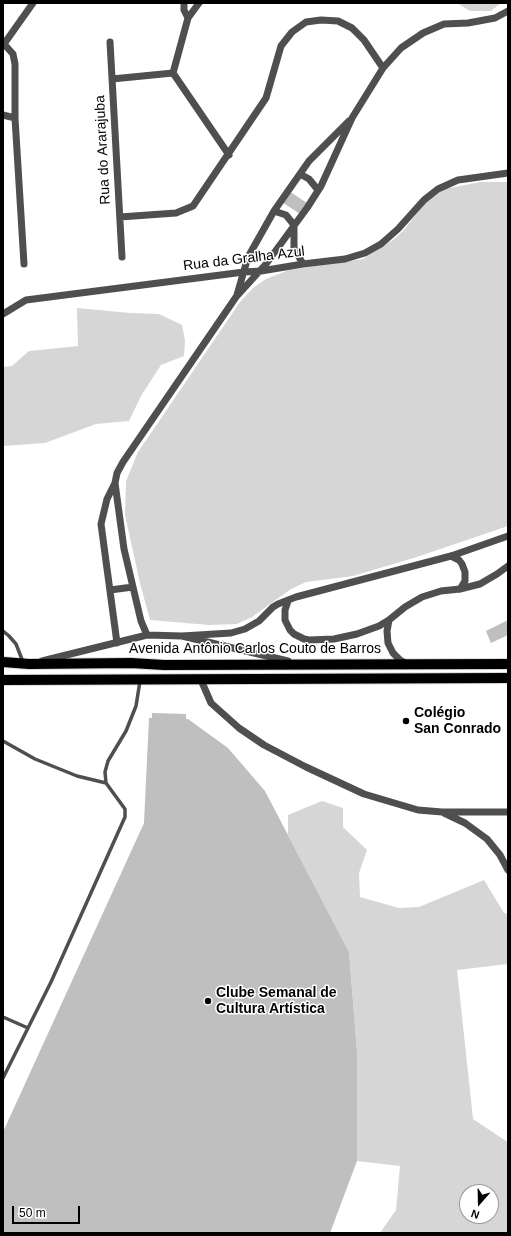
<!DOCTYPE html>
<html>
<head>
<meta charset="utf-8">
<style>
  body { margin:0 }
  #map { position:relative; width:511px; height:1236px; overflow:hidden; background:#fff; font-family:Arial,sans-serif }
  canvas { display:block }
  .frame { position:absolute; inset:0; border:4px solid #000; pointer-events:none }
  .north { position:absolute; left:459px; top:1184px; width:40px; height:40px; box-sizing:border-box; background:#fff; border:1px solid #999; border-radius:50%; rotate:200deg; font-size:11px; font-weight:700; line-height:16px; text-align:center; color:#000 }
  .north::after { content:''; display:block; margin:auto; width:14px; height:18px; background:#000; clip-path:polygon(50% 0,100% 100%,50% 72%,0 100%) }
  .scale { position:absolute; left:12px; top:1206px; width:68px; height:18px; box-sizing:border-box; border:2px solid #000; border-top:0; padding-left:5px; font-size:12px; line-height:14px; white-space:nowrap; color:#000; -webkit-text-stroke:3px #fff; paint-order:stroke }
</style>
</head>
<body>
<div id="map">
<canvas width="511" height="1236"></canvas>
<div class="frame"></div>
<div class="north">N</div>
<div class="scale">50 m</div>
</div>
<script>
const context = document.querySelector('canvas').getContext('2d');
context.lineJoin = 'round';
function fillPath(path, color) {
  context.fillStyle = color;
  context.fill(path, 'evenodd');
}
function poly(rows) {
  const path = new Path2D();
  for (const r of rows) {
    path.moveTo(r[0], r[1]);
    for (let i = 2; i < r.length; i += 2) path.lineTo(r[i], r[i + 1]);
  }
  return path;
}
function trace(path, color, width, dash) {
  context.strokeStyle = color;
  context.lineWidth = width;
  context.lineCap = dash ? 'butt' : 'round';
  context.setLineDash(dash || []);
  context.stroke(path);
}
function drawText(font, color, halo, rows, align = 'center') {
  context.font = font + ' Arial,sans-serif';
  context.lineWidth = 3;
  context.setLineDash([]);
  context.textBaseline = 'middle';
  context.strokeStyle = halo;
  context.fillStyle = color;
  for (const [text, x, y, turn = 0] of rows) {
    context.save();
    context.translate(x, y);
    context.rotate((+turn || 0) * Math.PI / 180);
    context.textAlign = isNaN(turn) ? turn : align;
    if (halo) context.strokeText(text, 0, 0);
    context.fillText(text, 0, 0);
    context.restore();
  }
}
const green = poly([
  [457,3,501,3,491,11,470,11],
  [480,182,508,182,508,526,417,557,353,576,306,582,291,589,252,617,237,624,209,625,150,620,140,583,125,515,126,481,138,452,240,302,253,288,266,279,289,270,363,259,393,240,404,230,425,203,445,189],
  [77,308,130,313,159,314,182,325,185,341,184,356,161,365,141,396,129,421,96,424,45,443,3,446,3,367,12,366,29,351,78,346],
  [322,801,343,808,343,827,367,850,359,873,360,897,399,908,419,907,484,880,504,913,508,914,508,964,457,970,473,1119,506,1141,508,1141,508,1233,380,1233,396,1210,400,1166,357,1161,357,1051,349,952,288,835,288,815],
  [467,1192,491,1192,491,1216,467,1216]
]);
const building = poly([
  [289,191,307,203,300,214,282,202],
  [508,620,508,635,491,643,486,631],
  [152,713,186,714,186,719,188,719,228,748,265,791,349,952,357,1051,357,1161,330,1233,3,1233,3,1132,144,823,149,718,152,718]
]);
const service = poly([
  [3,631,9,636,16,644,23,662],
  [3,741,35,759,77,776,106,783],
  [3,1017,28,1028],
  [3,1078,51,982,125,817,125,809,106,783,105,772,108,761,126,731,136,706,140,681]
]);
const minor = poly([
  [184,3,184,10,188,18],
  [199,3,188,18,173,73,229,155],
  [110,42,122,257],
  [112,79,173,73],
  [3,115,15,118],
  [300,174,309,179,318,190],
  [274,211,286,215,294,225,294,248,303,264],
  [120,217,176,213,193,206,266,98,281,46,292,32,306,22,321,20,338,21,352,28,364,40,383,68],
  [24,264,15,118,15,64,13,54,4,44,33,3],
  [237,295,248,257,274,211,309,161,349,121],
  [3,314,26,300,244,272,261,271,303,264,345,259,365,253,381,244,398,229,424,200,438,189,458,180,508,173],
  [115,483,124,549,141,621,147,635],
  [451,556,459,560,462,564,465,572,465,581,460,589],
  [110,590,133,587],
  [288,601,285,610,285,620,290,630,294,634,304,639,309,640,334,639,357,634,379,626,389,620,405,607,422,597,441,591,460,589,480,584,497,574,508,566],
  [389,620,387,631,388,643,393,653,400,660,405,663],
  [182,636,231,633,245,629,259,621,273,607,278,604,296,597,451,556,508,536],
  [117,643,101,524,107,499,115,483,117,473,123,462,236,297,266,264,307,208,321,186,352,118,383,68,401,48,423,33,444,24,468,23,495,18,508,11],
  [42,661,147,635,182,636,288,661],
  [201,680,211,703,239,728,264,745,306,767,364,794,418,810,442,812,508,812],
  [444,813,465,823,487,839,500,855,508,870]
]);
const primary = poly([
  [3,662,29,664,131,663,164,665,508,664],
  [3,680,508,678]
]);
const markers = [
  [406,721,4,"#000"],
  [208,1001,4,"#000"]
];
const streetNames = [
  ["Rua do Ararajuba",103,150,-93],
  ["Rua da Gralha Azul",244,259,-7],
  ["Avenida Antônio Carlos Couto de Barros",255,649]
];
const poiNames = [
  ["Colégio",414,713],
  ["San Conrado",414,729],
  ["Clube Semanal de",216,993],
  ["Cultura Artística",216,1009]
];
fillPath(green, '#d6d6d6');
fillPath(building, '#bfbfbf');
trace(primary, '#dbdbdb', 12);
trace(service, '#4f4f4f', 3.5);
trace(minor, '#4f4f4f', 7);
trace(primary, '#000', 10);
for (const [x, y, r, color] of markers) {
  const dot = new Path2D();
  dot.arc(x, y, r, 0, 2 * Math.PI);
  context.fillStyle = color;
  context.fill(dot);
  trace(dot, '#fff', 1.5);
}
drawText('14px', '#000', '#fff', streetNames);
drawText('bold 14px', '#000', '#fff', poiNames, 'left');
</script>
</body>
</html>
